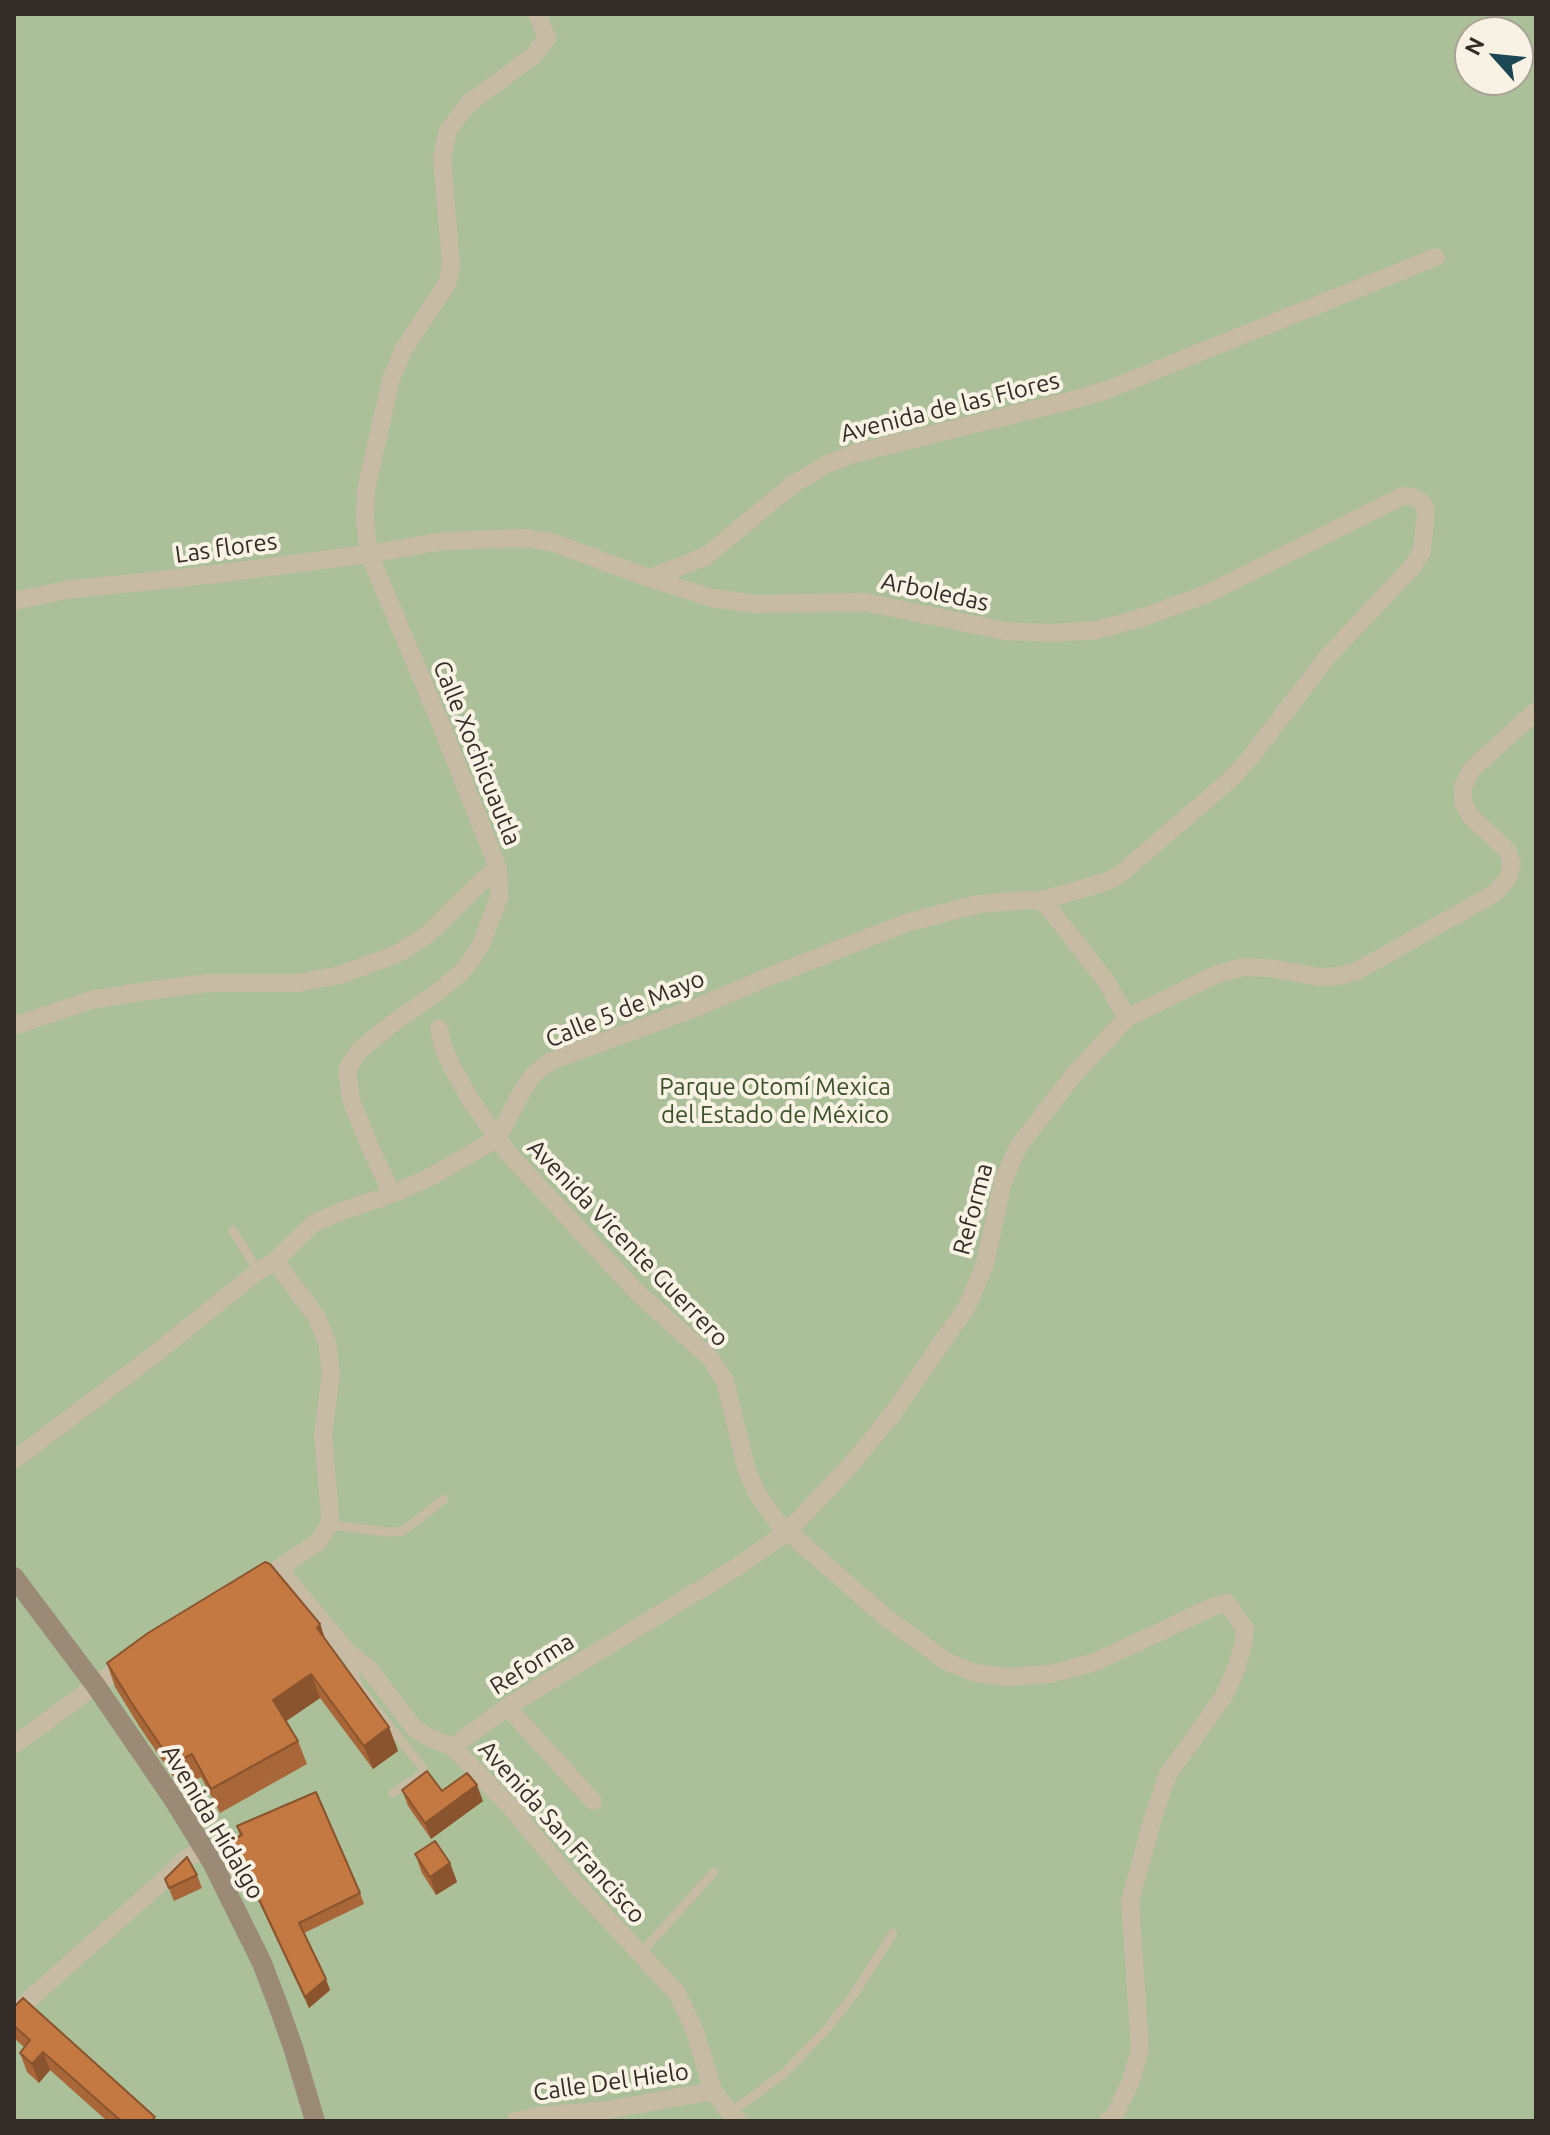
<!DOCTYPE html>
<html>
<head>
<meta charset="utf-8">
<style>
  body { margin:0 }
  #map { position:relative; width:1550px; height:2135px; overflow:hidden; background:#f0e9d8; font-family:Ubuntu,sans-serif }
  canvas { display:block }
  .frame { position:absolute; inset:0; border:16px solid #332c26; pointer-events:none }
  .north { position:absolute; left:1454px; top:16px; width:80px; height:80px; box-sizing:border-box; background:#f8f2e4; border:2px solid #a9a398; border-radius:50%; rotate:297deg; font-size:22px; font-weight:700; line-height:32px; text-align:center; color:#332c26 }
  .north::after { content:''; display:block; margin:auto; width:28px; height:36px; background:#1c4754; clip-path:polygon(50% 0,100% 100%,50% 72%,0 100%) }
</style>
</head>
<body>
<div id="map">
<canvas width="1550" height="2135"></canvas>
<div class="frame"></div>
<div class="north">N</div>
</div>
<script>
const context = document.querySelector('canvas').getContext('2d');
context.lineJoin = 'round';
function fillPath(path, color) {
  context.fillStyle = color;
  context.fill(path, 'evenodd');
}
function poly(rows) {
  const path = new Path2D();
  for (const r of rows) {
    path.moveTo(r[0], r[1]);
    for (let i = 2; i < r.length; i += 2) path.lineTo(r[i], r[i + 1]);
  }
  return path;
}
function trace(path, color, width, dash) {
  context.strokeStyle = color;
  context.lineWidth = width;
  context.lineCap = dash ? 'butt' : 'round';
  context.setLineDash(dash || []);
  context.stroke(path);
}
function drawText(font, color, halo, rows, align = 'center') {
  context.font = font + ' Ubuntu,sans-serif';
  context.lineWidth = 8;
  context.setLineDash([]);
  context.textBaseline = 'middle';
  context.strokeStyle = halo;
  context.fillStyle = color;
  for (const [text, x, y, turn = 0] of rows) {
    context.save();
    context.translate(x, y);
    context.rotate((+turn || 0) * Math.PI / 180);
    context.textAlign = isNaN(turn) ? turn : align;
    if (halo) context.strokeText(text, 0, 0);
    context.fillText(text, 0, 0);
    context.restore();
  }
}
const green = poly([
  [14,14,1536,14,1536,2121,14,2121],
  [1470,32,1518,32,1518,80,1470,80]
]);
const service = poly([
  [233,1231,258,1271],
  [329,1525,389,1532,403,1531,444,1499],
  [348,1657,359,1687,422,1767,424,1773,393,1793],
  [640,1954,714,1872],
  [730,2113,782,2075,826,2030,855,1993,893,1933]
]);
const minor = poly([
  [649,578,705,557,792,485,827,464,856,453,1069,401,1107,390,1436,257],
  [14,601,66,590,208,575,369,554,444,541,527,538,554,543,649,578,712,598,755,604,864,602,1005,631,1051,633,1097,630,1144,617,1209,593,1403,496,1413,497,1422,502,1426,510,1422,551,1413,566,1328,656,1250,758,1231,779,1118,876,1105,882,1040,901],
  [14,1026,91,1000,140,992,208,983,297,983,339,975,395,955,427,935,480,883,498,868],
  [439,1029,444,1049,454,1071,470,1099,507,1152,636,1291,710,1358,725,1381,747,1471,758,1495,777,1522,884,1616,946,1661,975,1673,1007,1677,1050,1674,1095,1662,1215,1606,1227,1603,1245,1629,1243,1645,1235,1672,1222,1699,1168,1774,1153,1818,1130,1901,1140,2050,1130,2083,1115,2114,1108,2121],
  [392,1194,372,1152,351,1100,347,1071,352,1061,360,1050,389,1026,435,994,463,971,481,945,499,897,498,868,439,720,369,554,365,519,366,490,391,379,404,349,448,282,451,264,442,158,448,131,468,104,533,56,547,38,537,14],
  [14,1460,154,1355,258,1271,275,1261,313,1224,339,1212,392,1194,428,1178,497,1139,522,1091,534,1074,551,1061,698,1007,763,979,909,922,979,904,1027,900,1040,901,1049,908,1106,981,1127,1018],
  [279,1569,346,1650,369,1669,415,1729,432,1739,453,1747,513,1810,567,1875,677,1993,695,2032,713,2091,730,2113,739,2121],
  [269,1575,318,1542,329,1525,330,1515,323,1434,331,1374,327,1341,316,1316,275,1261],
  [507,1707,593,1801],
  [14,1745,128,1662],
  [453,1747,507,1707,734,1569,787,1532,848,1468,891,1416,966,1308,985,1264,1003,1181,1018,1147,1072,1077,1127,1018,1217,974,1244,967,1268,968,1321,977,1339,976,1357,971,1495,893,1507,879,1512,864,1507,850,1471,817,1463,802,1463,787,1472,769,1536,711],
  [14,2016,32,1997,166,1878,185,1859,204,1849],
  [516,2121,540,2116,607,2110,713,2091]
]);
const secondary = poly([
  [14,1577,96,1686,174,1800,212,1862,262,1963,278,2005,293,2047,315,2121]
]);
const wall = poly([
  [320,1624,325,1640,389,1727,398,1751,373,1769,320,1698,286,1721,298,1741,307,1764,220,1813,201,1777,181,1788,139,1726,115,1687,107,1663],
  [402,1790,442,1791,483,1801,431,1839,408,1806],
  [237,1826,360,1893,364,1904,304,1933,330,1990,309,2008,235,1851,231,1840,240,1836],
  [415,1854,450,1863,457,1882,436,1895,422,1873],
  [197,1875,202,1888,174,1901,165,1879],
  [14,2007,156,2121,107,2121,50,2070,39,2083,27,2072,20,2053,24,2047,14,2038]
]);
const shadedWall = poly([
  [320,1624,328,1647,317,1628],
  [311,1674,320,1698,282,1724,273,1700],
  [389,1727,398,1751,373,1769,364,1746],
  [477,1785,483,1801,431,1839,425,1823],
  [450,1863,457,1882,436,1895,430,1877],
  [326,1979,330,1990,309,2008,305,1997],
  [43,2052,50,2070,39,2083,32,2064]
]);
const building = poly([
  [265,1562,270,1564,320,1624,317,1628,389,1727,364,1746,311,1674,273,1700,298,1741,211,1789,192,1754,173,1764,131,1702,107,1663,148,1633,265,1562],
  [427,1771,442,1791,467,1773,477,1785,425,1823,402,1790,427,1771],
  [316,1792,360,1893,299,1923,326,1979,305,1997,231,1840,242,1835,237,1826,316,1792],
  [435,1841,450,1863,430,1877,415,1854,435,1841],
  [187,1857,197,1875,169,1888,165,1879,187,1857],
  [23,1998,155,2117,151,2121,121,2121,43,2052,32,2064,20,2053,30,2040,14,2026,14,2007,23,1998]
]);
const streetNames = [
  ["Avenida de las Flores",950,407,-14],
  ["Las flores",226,548,-8],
  ["Arboledas",935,592,12],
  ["Calle Xochicuautla",477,753,68],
  ["Calle 5 de Mayo",625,1009,-22],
  ["Reforma",973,1209,-75],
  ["Avenida Vicente Guerrero",628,1243,46],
  ["Reforma",532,1664,-32],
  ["Avenida Hidalgo",213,1822,59],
  ["Avenida San Francisco",562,1832,48],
  ["Calle Del Hielo",611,2082,-8]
];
const parkNames = [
  ["Parque Otomí Mexica",775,1087],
  ["del Estado de México",775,1115]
];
fillPath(green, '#abbf98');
trace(service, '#c8bba4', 9);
trace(minor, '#c8bba4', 18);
trace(secondary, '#9b8a76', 20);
fillPath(wall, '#a96739');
fillPath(shadedWall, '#89542e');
fillPath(building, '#c47842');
trace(building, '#89542e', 2);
drawText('24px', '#332c26', '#f8f2e4', streetNames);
drawText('24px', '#3c512a', '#f8f2e4', parkNames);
</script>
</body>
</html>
